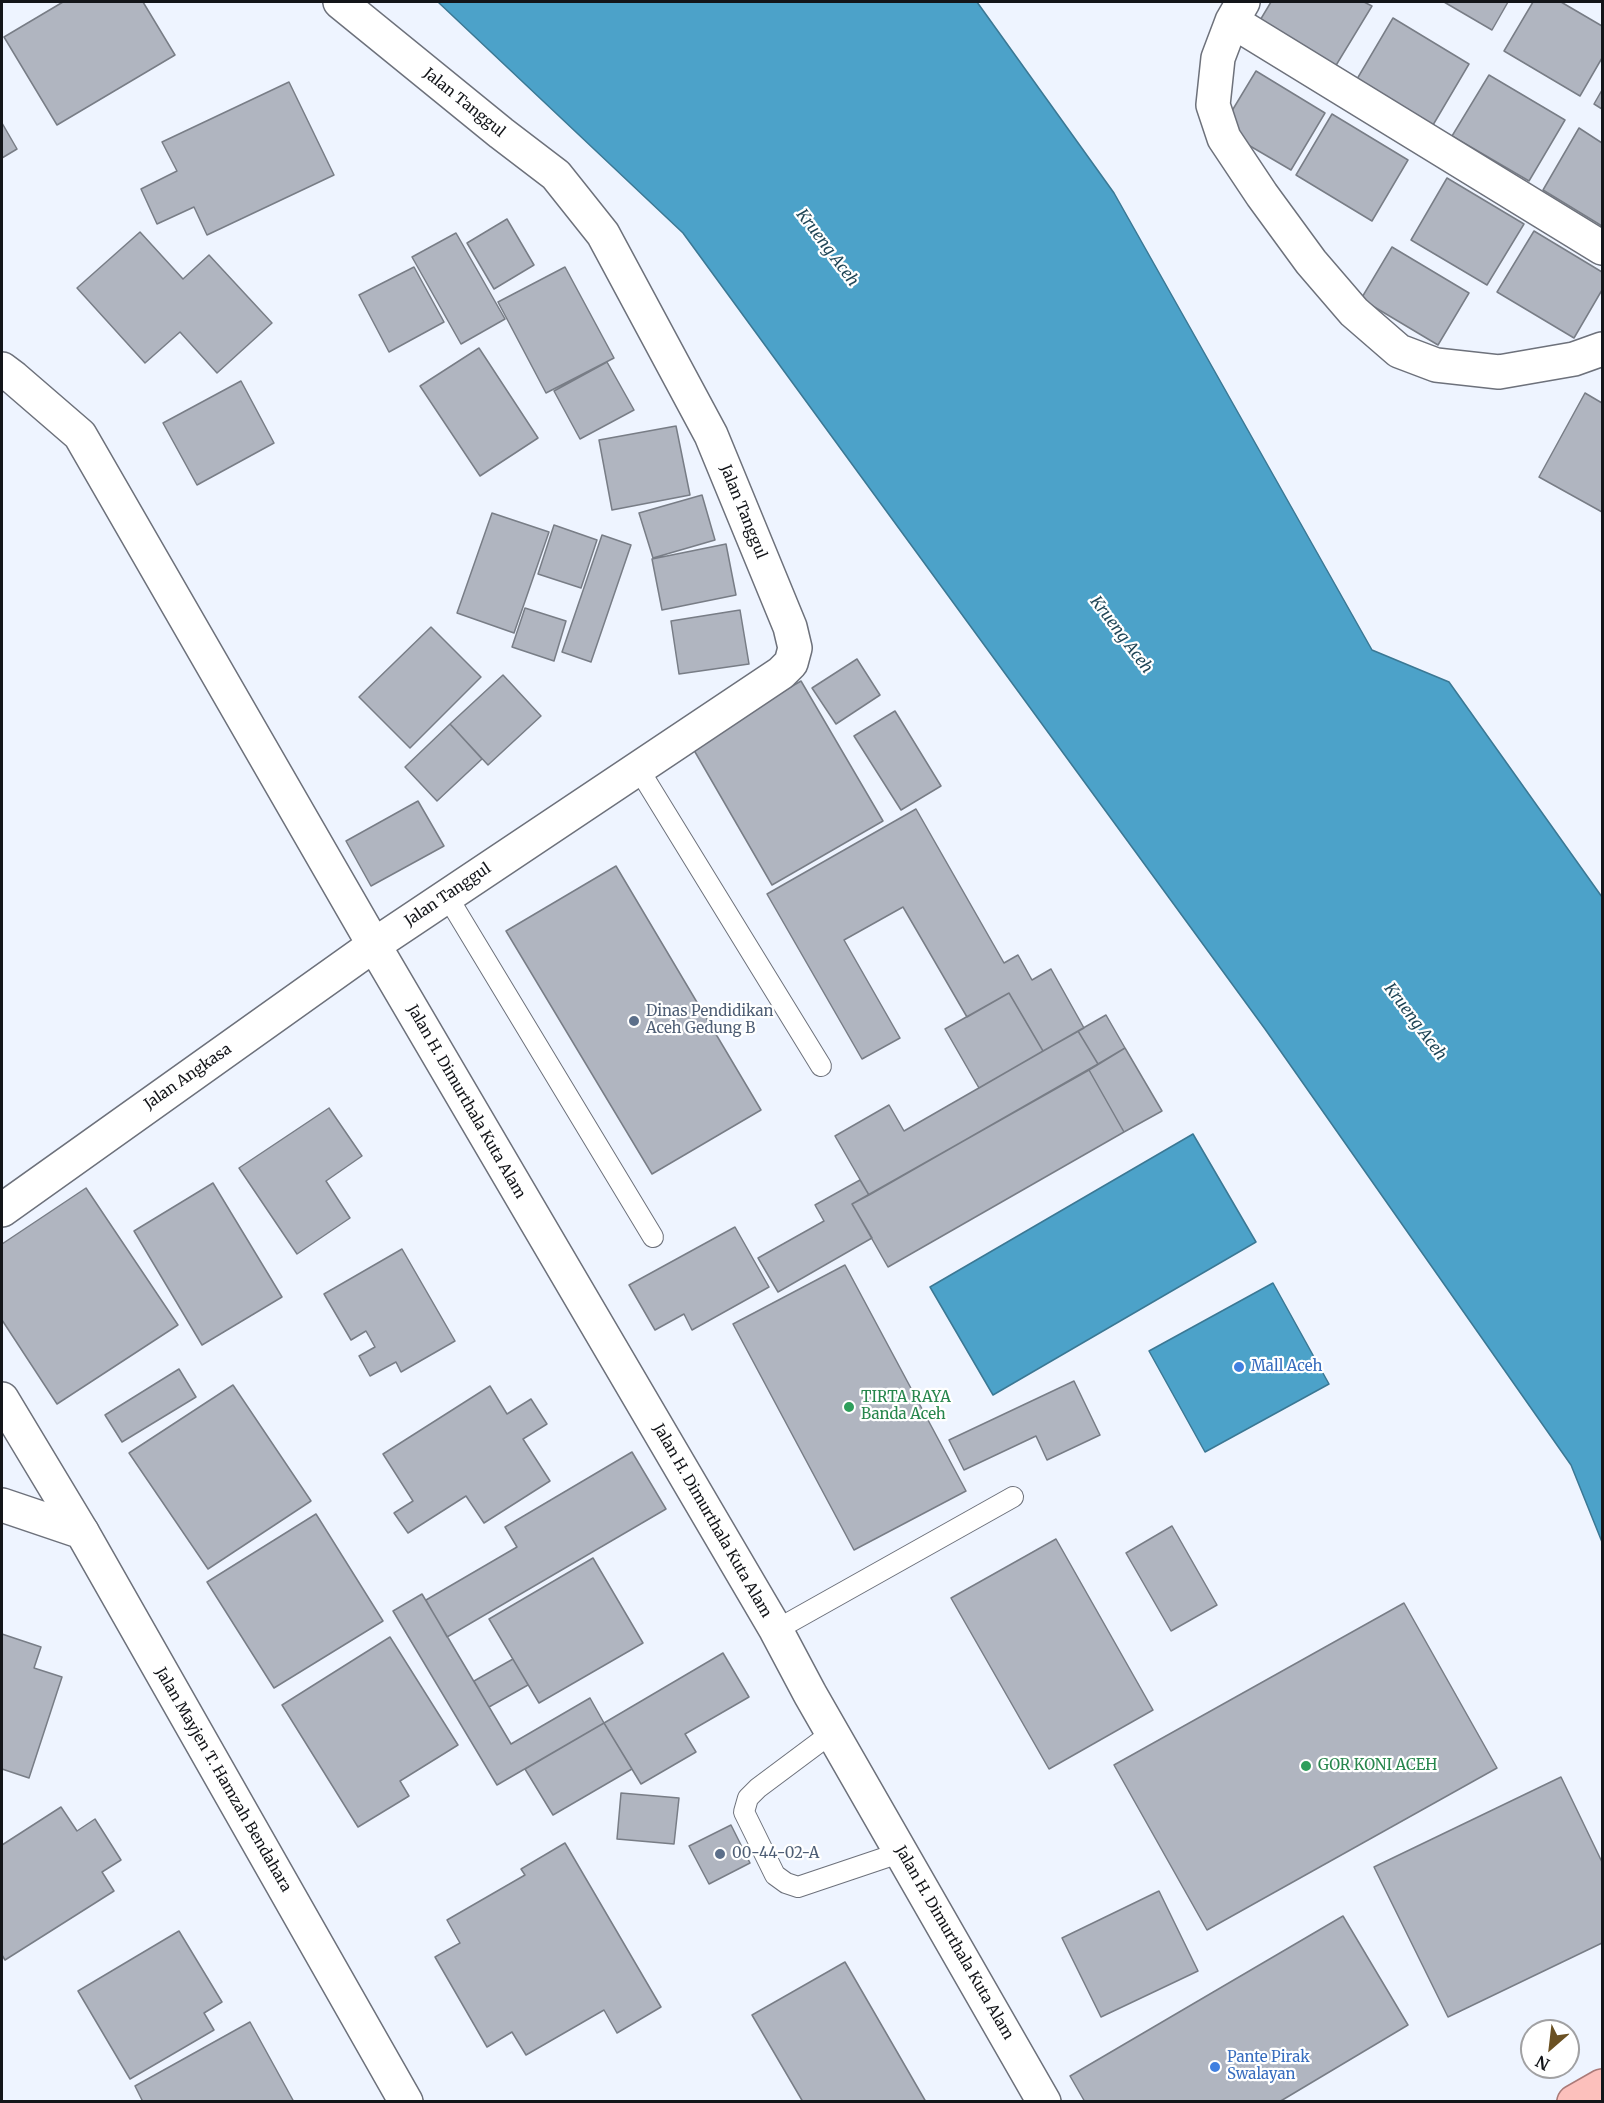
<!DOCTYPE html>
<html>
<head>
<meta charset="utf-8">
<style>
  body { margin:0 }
  #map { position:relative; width:1604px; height:2103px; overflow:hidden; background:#eef4ff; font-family:Merriweather,serif }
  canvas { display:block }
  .frame { position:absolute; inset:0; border:3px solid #131519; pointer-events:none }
  .north { position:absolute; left:1520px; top:2019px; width:60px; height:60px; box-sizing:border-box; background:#fff; border:2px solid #a1a1a3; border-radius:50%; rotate:208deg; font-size:16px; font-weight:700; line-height:24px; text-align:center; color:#131519 }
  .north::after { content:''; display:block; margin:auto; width:21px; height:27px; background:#6b5123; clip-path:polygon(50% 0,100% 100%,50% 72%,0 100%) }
</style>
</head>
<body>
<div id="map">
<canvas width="1604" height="2103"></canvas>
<div class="frame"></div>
<div class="north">N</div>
</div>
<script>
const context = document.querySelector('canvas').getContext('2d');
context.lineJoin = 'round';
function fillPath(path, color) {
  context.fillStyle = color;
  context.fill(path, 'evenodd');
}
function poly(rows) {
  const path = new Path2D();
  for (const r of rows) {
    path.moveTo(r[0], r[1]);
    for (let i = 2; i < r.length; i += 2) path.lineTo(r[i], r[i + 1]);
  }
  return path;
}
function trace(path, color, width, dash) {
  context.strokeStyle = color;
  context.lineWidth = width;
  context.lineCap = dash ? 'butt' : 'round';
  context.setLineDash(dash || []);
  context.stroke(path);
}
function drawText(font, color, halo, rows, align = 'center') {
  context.font = font + ' Merriweather,serif';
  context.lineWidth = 4.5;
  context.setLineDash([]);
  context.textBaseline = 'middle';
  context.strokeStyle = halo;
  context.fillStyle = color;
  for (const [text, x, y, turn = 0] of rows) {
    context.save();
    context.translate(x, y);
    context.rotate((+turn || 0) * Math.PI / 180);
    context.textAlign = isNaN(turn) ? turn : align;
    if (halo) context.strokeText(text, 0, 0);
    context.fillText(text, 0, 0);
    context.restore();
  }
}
const water = poly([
  [438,2,977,2,1114,193,1372,650,1449,682,1602,897,1602,1542,1571,1465,1265,1029,683,233,438,2],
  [1193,1134,1256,1242,993,1395,930,1287,1193,1134],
  [1273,1283,1329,1384,1205,1452,1149,1351,1273,1283]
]);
const building = poly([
  [63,2,143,2,175,55,57,125,4,37,63,2],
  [1271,2,1364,2,1372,6,1335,67,1259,22,1271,2],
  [1444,2,1508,2,1492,30,1444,2],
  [1533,2,1561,2,1602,26,1602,58,1580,96,1504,51,1533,2],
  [1393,18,1469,64,1433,125,1357,79,1393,18],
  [1256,71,1325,113,1291,170,1221,129,1256,71],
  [1489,75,1565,120,1529,181,1452,136,1489,75],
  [289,82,334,175,207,235,194,207,157,224,141,189,177,171,162,142,289,82],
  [1602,90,1602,109,1594,104,1602,90],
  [1332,114,1408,160,1372,221,1296,175,1332,114],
  [2,123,17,149,2,158,2,123],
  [1579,128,1602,143,1602,226,1543,190,1579,128],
  [1447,178,1524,224,1487,285,1411,240,1447,178],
  [507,219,534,265,494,289,467,243,507,219],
  [1534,231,1602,272,1602,290,1574,338,1497,292,1534,231],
  [140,232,183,279,209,255,272,323,217,373,180,332,145,363,77,288,140,232],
  [456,233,505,319,461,344,412,257,456,233],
  [1392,247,1469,293,1438,345,1361,299,1392,247],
  [414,267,444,322,389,352,359,295,414,267],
  [565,267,614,358,546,393,498,302,565,267],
  [479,348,538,438,480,476,420,386,479,348],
  [607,362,634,410,580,439,554,391,607,362],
  [241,381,274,443,197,485,163,423,241,381],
  [1585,393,1602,403,1602,512,1539,477,1585,393],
  [676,426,690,495,612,510,599,440,676,426],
  [702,495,715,540,653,558,639,513,702,495],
  [492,513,549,532,514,633,457,613,492,513],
  [554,525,597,540,581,588,538,574,554,525],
  [602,535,631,545,591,662,562,652,602,535],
  [726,544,736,595,662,610,652,559,726,544],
  [525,608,566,621,554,661,512,647,525,608],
  [740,610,749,664,679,674,671,621,740,610],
  [431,627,481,677,410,748,359,697,431,627],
  [857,659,880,695,836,724,812,688,857,659],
  [503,675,541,716,488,765,450,724,503,675],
  [801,681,883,821,772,885,691,745,801,681],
  [895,711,941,786,901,810,854,736,895,711],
  [450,724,482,759,437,801,405,767,450,724],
  [418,801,444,846,371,886,346,841,418,801],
  [916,809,1004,963,1018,955,1032,980,1051,969,1084,1028,1043,1051,1009,993,967,1017,903,907,844,940,900,1038,862,1059,767,894,916,809],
  [616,866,761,1110,652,1174,506,931,616,866],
  [1009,993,1043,1051,979,1088,945,1029,1009,993],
  [1106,1015,1125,1048,1098,1064,1078,1031,1106,1015],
  [1078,1031,1098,1064,869,1195,835,1136,889,1105,904,1131,1078,1031],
  [1125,1048,1162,1111,1124,1132,1089,1070,1125,1048],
  [1089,1070,1124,1132,888,1267,852,1204,1089,1070],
  [329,1108,362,1156,326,1181,350,1218,297,1254,239,1168,329,1108],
  [860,1180,869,1195,852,1204,872,1238,778,1292,758,1258,824,1221,815,1205,860,1180],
  [213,1183,282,1297,202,1345,134,1231,213,1183],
  [86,1188,178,1325,57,1404,2,1320,2,1244,86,1188],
  [735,1227,769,1287,692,1330,684,1314,655,1330,629,1285,735,1227],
  [402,1249,455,1341,401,1372,396,1362,370,1376,359,1356,375,1347,366,1331,351,1340,324,1294,402,1249],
  [845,1265,966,1491,854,1550,733,1324,845,1265],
  [179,1369,196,1397,122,1442,105,1415,179,1369],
  [1074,1381,1100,1435,1047,1460,1036,1436,964,1470,949,1440,1074,1381],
  [233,1385,311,1501,208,1569,129,1453,233,1385],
  [490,1386,507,1414,531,1399,547,1424,523,1439,550,1481,484,1523,466,1496,408,1533,394,1513,413,1501,383,1454,490,1386],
  [632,1452,666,1509,447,1637,426,1600,517,1547,505,1527,632,1452],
  [316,1514,383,1621,274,1688,207,1582,316,1514],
  [1172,1526,1217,1605,1171,1631,1126,1553,1172,1526],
  [1056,1539,1153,1710,1049,1769,951,1598,1056,1539],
  [593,1558,643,1643,539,1703,489,1619,593,1558],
  [422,1594,511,1744,590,1698,604,1723,497,1785,393,1611,422,1594],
  [1404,1603,1497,1768,1207,1930,1114,1765,1404,1603],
  [2,1634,41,1647,34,1668,62,1677,29,1778,2,1769,2,1634],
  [390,1637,458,1745,400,1781,409,1796,358,1827,282,1705,390,1637],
  [723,1653,749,1697,685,1734,696,1752,641,1784,604,1723,723,1653],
  [513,1659,528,1685,489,1707,474,1681,513,1659],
  [604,1723,632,1769,553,1815,525,1769,604,1723],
  [1561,1777,1602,1862,1602,1943,1448,2017,1374,1867,1561,1777],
  [621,1793,679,1798,674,1844,617,1839,621,1793],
  [61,1807,77,1831,95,1819,121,1860,102,1872,114,1891,5,1960,2,1955,2,1845,61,1807],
  [731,1825,750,1863,709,1884,689,1846,731,1825],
  [565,1843,661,2007,617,2033,604,2010,526,2055,512,2032,487,2047,435,1957,460,1943,447,1920,525,1875,521,1869,565,1843],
  [1159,1891,1198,1971,1101,2017,1062,1938,1159,1891],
  [1343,1916,1408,2025,1279,2102,1085,2102,1070,2076,1343,1916],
  [179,1931,222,2002,204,2013,214,2030,130,2079,78,1991,179,1931],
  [845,1962,926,2102,803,2102,752,2015,845,1962],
  [250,2022,294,2102,143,2102,135,2086,250,2022]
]);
const service = poly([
  [638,768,821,1066],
  [447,896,653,1237],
  [776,1630,1013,1497],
  [833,1732,758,1788,748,1798,744,1812,775,1875,786,1883,798,1887,902,1852]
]);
const minor = poly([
  [1243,2,1232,21,1218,58,1213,105,1224,138,1262,195,1311,262,1354,312,1399,351,1436,365,1499,372,1574,359,1602,349],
  [1232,21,1602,248],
  [2,369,14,378,80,435,374,945,776,1630,810,1694,1044,2102],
  [2,1210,374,945,781,673,791,663,795,648,790,627,711,435,603,234,556,175,501,133,340,2],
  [2,1399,82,1532]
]);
const tertiary = poly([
  [2,1505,82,1532,406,2102]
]);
const trunk = poly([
  [1574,2102,1602,2086]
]);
const markers = [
  [634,1021,6,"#5c6f8a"],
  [1239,1367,6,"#3f7fe0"],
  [849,1407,6,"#2e9e5b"],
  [1306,1766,6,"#2e9e5b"],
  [720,1854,6,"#5c6f8a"],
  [1215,2067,6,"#3f7fe0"]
];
const streetNames = [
  ["Jalan Tanggul",464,103,39],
  ["Jalan Tanggul",743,512,68],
  ["Jalan Tanggul",448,895,-34],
  ["Jalan Angkasa",188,1077,-35],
  ["Jalan H. Dimurthala Kuta Alam",466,1102,60],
  ["Jalan H. Dimurthala Kuta Alam",712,1521,60],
  ["Jalan Mayjen T. Hamzah Bendahara",223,1780,60],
  ["Jalan H. Dimurthala Kuta Alam",954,1943,60]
];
const serviceNames = [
  ["Dinas Pendidikan",646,1012],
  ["Aceh Gedung B",646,1029],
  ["00-44-02-A",732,1854]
];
const shopNames = [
  ["Mall Aceh",1251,1367],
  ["Pante Pirak",1227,2058],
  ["Swalayan",1227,2075]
];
const leisureNames = [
  ["TIRTA RAYA",861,1398],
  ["Banda Aceh",861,1415],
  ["GOR KONI ACEH",1318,1766]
];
const waterNames = [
  ["Krueng Aceh",827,248,53],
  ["Krueng Aceh",1121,635,53],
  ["Krueng Aceh",1415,1022,53]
];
fillPath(water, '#4ca2c9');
trace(water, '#3b7894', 1.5);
fillPath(building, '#b0b5c0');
trace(building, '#787d86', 1.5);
trace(service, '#6d717b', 22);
trace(minor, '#6d717b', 36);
trace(tertiary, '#6d717b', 36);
trace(trunk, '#aa7a78', 36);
trace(service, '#fff', 20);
trace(minor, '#fff', 33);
trace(tertiary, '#fff', 33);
trace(trunk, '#fcc0bc', 33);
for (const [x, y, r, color] of markers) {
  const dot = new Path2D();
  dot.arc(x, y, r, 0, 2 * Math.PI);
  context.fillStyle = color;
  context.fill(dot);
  trace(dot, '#fff', 2);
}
drawText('15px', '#131519', '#fff', streetNames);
drawText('15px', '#4e5e75', '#fff', serviceNames, 'left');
drawText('15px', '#366cbe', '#fff', shopNames, 'left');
drawText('15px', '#27864d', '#fff', leisureNames, 'left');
drawText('italic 16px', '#1f4556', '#fff', waterNames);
</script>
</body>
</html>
